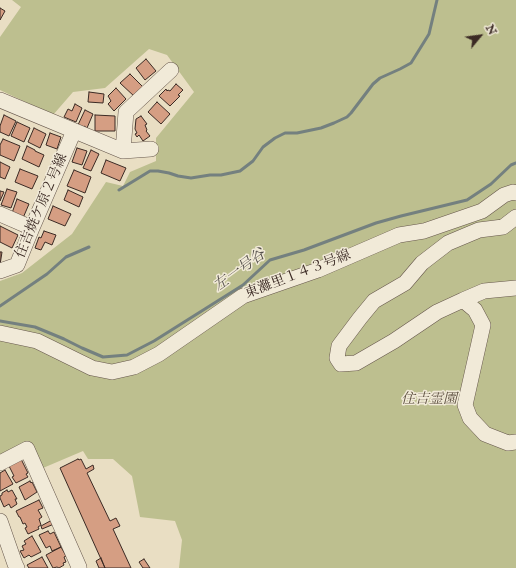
<!DOCTYPE html>
<html>
<head>
<meta charset="utf-8">
<style>
  body { margin:0 }
  #map { position:relative; width:516px; height:568px; overflow:hidden; background:#e9dec3; font-family:"IM FELL Double Pica",serif }
  canvas { display:block }
  .north { position:absolute; left:460px; top:16px; width:40px; height:40px; -webkit-text-stroke:3px #f1ead8; paint-order:stroke; rotate:61deg; font-size:11px; font-weight:700; line-height:16px; text-align:center; color:#3b2a24 }
  .north::after { content:''; display:block; margin:auto; width:14px; height:18px; background:#3b2a24; clip-path:polygon(50% 0,100% 100%,50% 72%,0 100%) }
</style>
</head>
<body>
<div id="map">
<canvas width="516" height="568"></canvas>
<div class="north">N</div>
</div>
<script>
const context = document.querySelector('canvas').getContext('2d');
context.lineJoin = 'round';
function fillPath(path, color) {
  context.fillStyle = color;
  context.fill(path, 'evenodd');
}
function poly(rows) {
  const path = new Path2D();
  for (const r of rows) {
    path.moveTo(r[0], r[1]);
    for (let i = 2; i < r.length; i += 2) path.lineTo(r[i], r[i + 1]);
  }
  return path;
}
function trace(path, color, width, dash) {
  context.strokeStyle = color;
  context.lineWidth = width;
  context.lineCap = dash ? 'butt' : 'round';
  context.setLineDash(dash || []);
  context.stroke(path);
}
function drawText(font, color, halo, rows, align = 'center') {
  context.font = font + ' "IM FELL Double Pica","Noto Serif JP",serif';
  context.lineWidth = 3;
  context.setLineDash([]);
  context.textBaseline = 'middle';
  context.strokeStyle = halo;
  context.fillStyle = color;
  for (const [text, x, y, turn = 0] of rows) {
    context.save();
    context.translate(x, y);
    context.rotate((+turn || 0) * Math.PI / 180);
    context.textAlign = isNaN(turn) ? turn : align;
    if (halo) context.strokeText(text, 0, 0);
    context.fillText(text, 0, 0);
    context.restore();
  }
}
const green = poly([
  [12,0,516,0,516,568,179,568,182,540,175,521,140,517,132,476,113,459,88,459,83,451,43,468,30,443,0,458,0,281,22,273,72,234,106,182,123,186,130,172,156,161,156,138,194,92,167,55,149,49,105,88,73,92,53,115,0,90,0,37,21,7]
]);
const stream = poly([
  [119,190,150,171,158,171,169,173,178,176,191,178,210,175,221,175,240,171,253,161,263,147,275,138,285,133,297,133,321,128,334,123,347,117,351,113,373,84,380,78,400,69,411,63,429,34,437,0],
  [0,306,47,274,66,257,89,247],
  [0,321,35,327,64,339,82,348,103,357,127,355,154,341,243,285,270,260,304,250,376,223,401,216,467,200,491,184,511,165,516,163]
]);
const building = poly([
  [0,8,5,11,0,20,0,8],
  [146,59,156,71,145,80,136,68,146,59],
  [130,74,144,88,135,97,120,83,130,74],
  [176,84,183,90,178,95,180,96,170,106,159,96,166,89,167,91,168,90,170,91,176,84],
  [116,88,126,99,114,111,108,104,111,101,108,96,116,88],
  [89,92,104,94,103,103,88,102,89,92],
  [157,102,170,114,161,124,148,112,157,102],
  [75,104,82,108,76,122,64,117,68,109,72,111,75,104],
  [85,110,93,114,87,128,84,126,82,130,77,127,85,110],
  [4,115,16,121,9,136,0,132,0,126,4,115],
  [95,115,115,116,115,131,95,131,95,115],
  [141,116,147,124,145,125,147,130,146,131,150,136,143,141,139,135,137,137,135,134,137,133,135,129,136,119,141,116],
  [17,122,30,128,24,142,11,136,17,122],
  [34,128,46,134,40,148,28,142,34,128],
  [50,133,61,137,57,149,46,145,50,133],
  [3,139,20,146,14,161,0,155,0,145,3,139],
  [27,146,35,150,35,151,44,155,39,167,22,159,27,146],
  [77,148,87,151,82,165,72,162,77,148],
  [91,150,99,154,91,171,83,168,91,150],
  [106,160,126,168,120,181,101,173,106,160],
  [0,162,10,167,5,179,0,177,0,162],
  [20,169,38,176,32,189,15,182,20,169],
  [74,170,91,177,85,193,67,186,74,170],
  [7,189,17,192,11,208,1,205,7,189],
  [68,190,83,197,79,207,64,200,68,190],
  [0,191,4,192,0,201,0,191],
  [17,199,29,204,23,218,12,213,17,199],
  [53,206,71,214,65,226,48,219,53,206],
  [0,226,18,235,12,248,0,242,0,226],
  [44,231,56,235,52,245,45,242,41,250,35,248,39,237,41,238,44,231],
  [0,252,2,252,0,265,0,252],
  [21,459,28,473,26,474,28,477,16,483,12,477,14,476,9,466,21,459],
  [78,459,79,460,81,459,86,469,93,465,94,469,87,473,110,521,116,518,120,526,113,529,131,568,105,568,60,468,78,459],
  [5,470,13,484,0,491,0,473,5,470],
  [30,481,31,483,32,482,37,492,25,500,19,487,30,481],
  [7,490,8,492,12,490,17,499,15,499,17,504,11,508,9,504,4,507,0,498,0,496,2,495,2,493,7,490],
  [39,500,43,508,38,510,42,517,39,519,41,525,38,527,39,529,28,534,25,528,27,527,25,523,23,524,20,517,19,517,16,511,39,500],
  [52,520,54,524,42,529,41,526,52,520],
  [48,531,50,534,54,532,61,547,52,551,50,546,46,548,39,535,48,531],
  [32,536,41,552,31,557,29,555,24,558,20,551,24,550,22,546,26,544,24,541,32,536],
  [61,547,66,556,64,557,66,562,63,563,64,565,59,568,57,567,53,568,46,555,61,547],
  [42,557,48,568,29,568,27,565,42,557],
  [101,558,105,568,99,568,96,561,101,558],
  [144,559,150,568,143,568,139,562,144,559]
]);
const minor = poly([
  [0,100,123,151,151,149],
  [123,151,126,112,171,70],
  [0,214,32,228],
  [516,217,503,227,479,230,448,243,422,263,405,283,374,301,360,318,339,346,337,358,341,364,356,363,394,341,437,312,463,300,475,310,483,325,465,405,470,418,485,434,508,443,516,442],
  [0,271,17,265,32,228,74,131],
  [463,300,484,291,516,288],
  [0,333,37,341,92,368,112,372,134,367,159,354,243,296,318,270,399,235,424,231,482,211,504,195,513,192,516,193],
  [0,463,27,449,79,567,78,568],
  [0,521,15,564,17,568]
]);
const streetNames = [
  ["住吉焼ケ原２号線",42,206,-67],
  ["東灘里１４３号線",298,275,-21]
];
const parkNames = [
  ["住吉霊園",429,400]
];
const waterNames = [
  ["左一号谷",240,271,-36]
];
fillPath(green, '#bdbf8f');
trace(stream, '#74807f', 3);
fillPath(building, '#d59e83');
trace(building, '#3b2a24', 1);
trace(minor, '#66574c', 16);
trace(minor, '#f1ead8', 15);
drawText('14px', '#3b2a24', '#f1ead8', streetNames);
drawText('italic 14px', '#5c4f3f', '#f1ead8', parkNames);
drawText('italic 15px', '#534e4a', '#f1ead8', waterNames);
</script>
</body>
</html>
